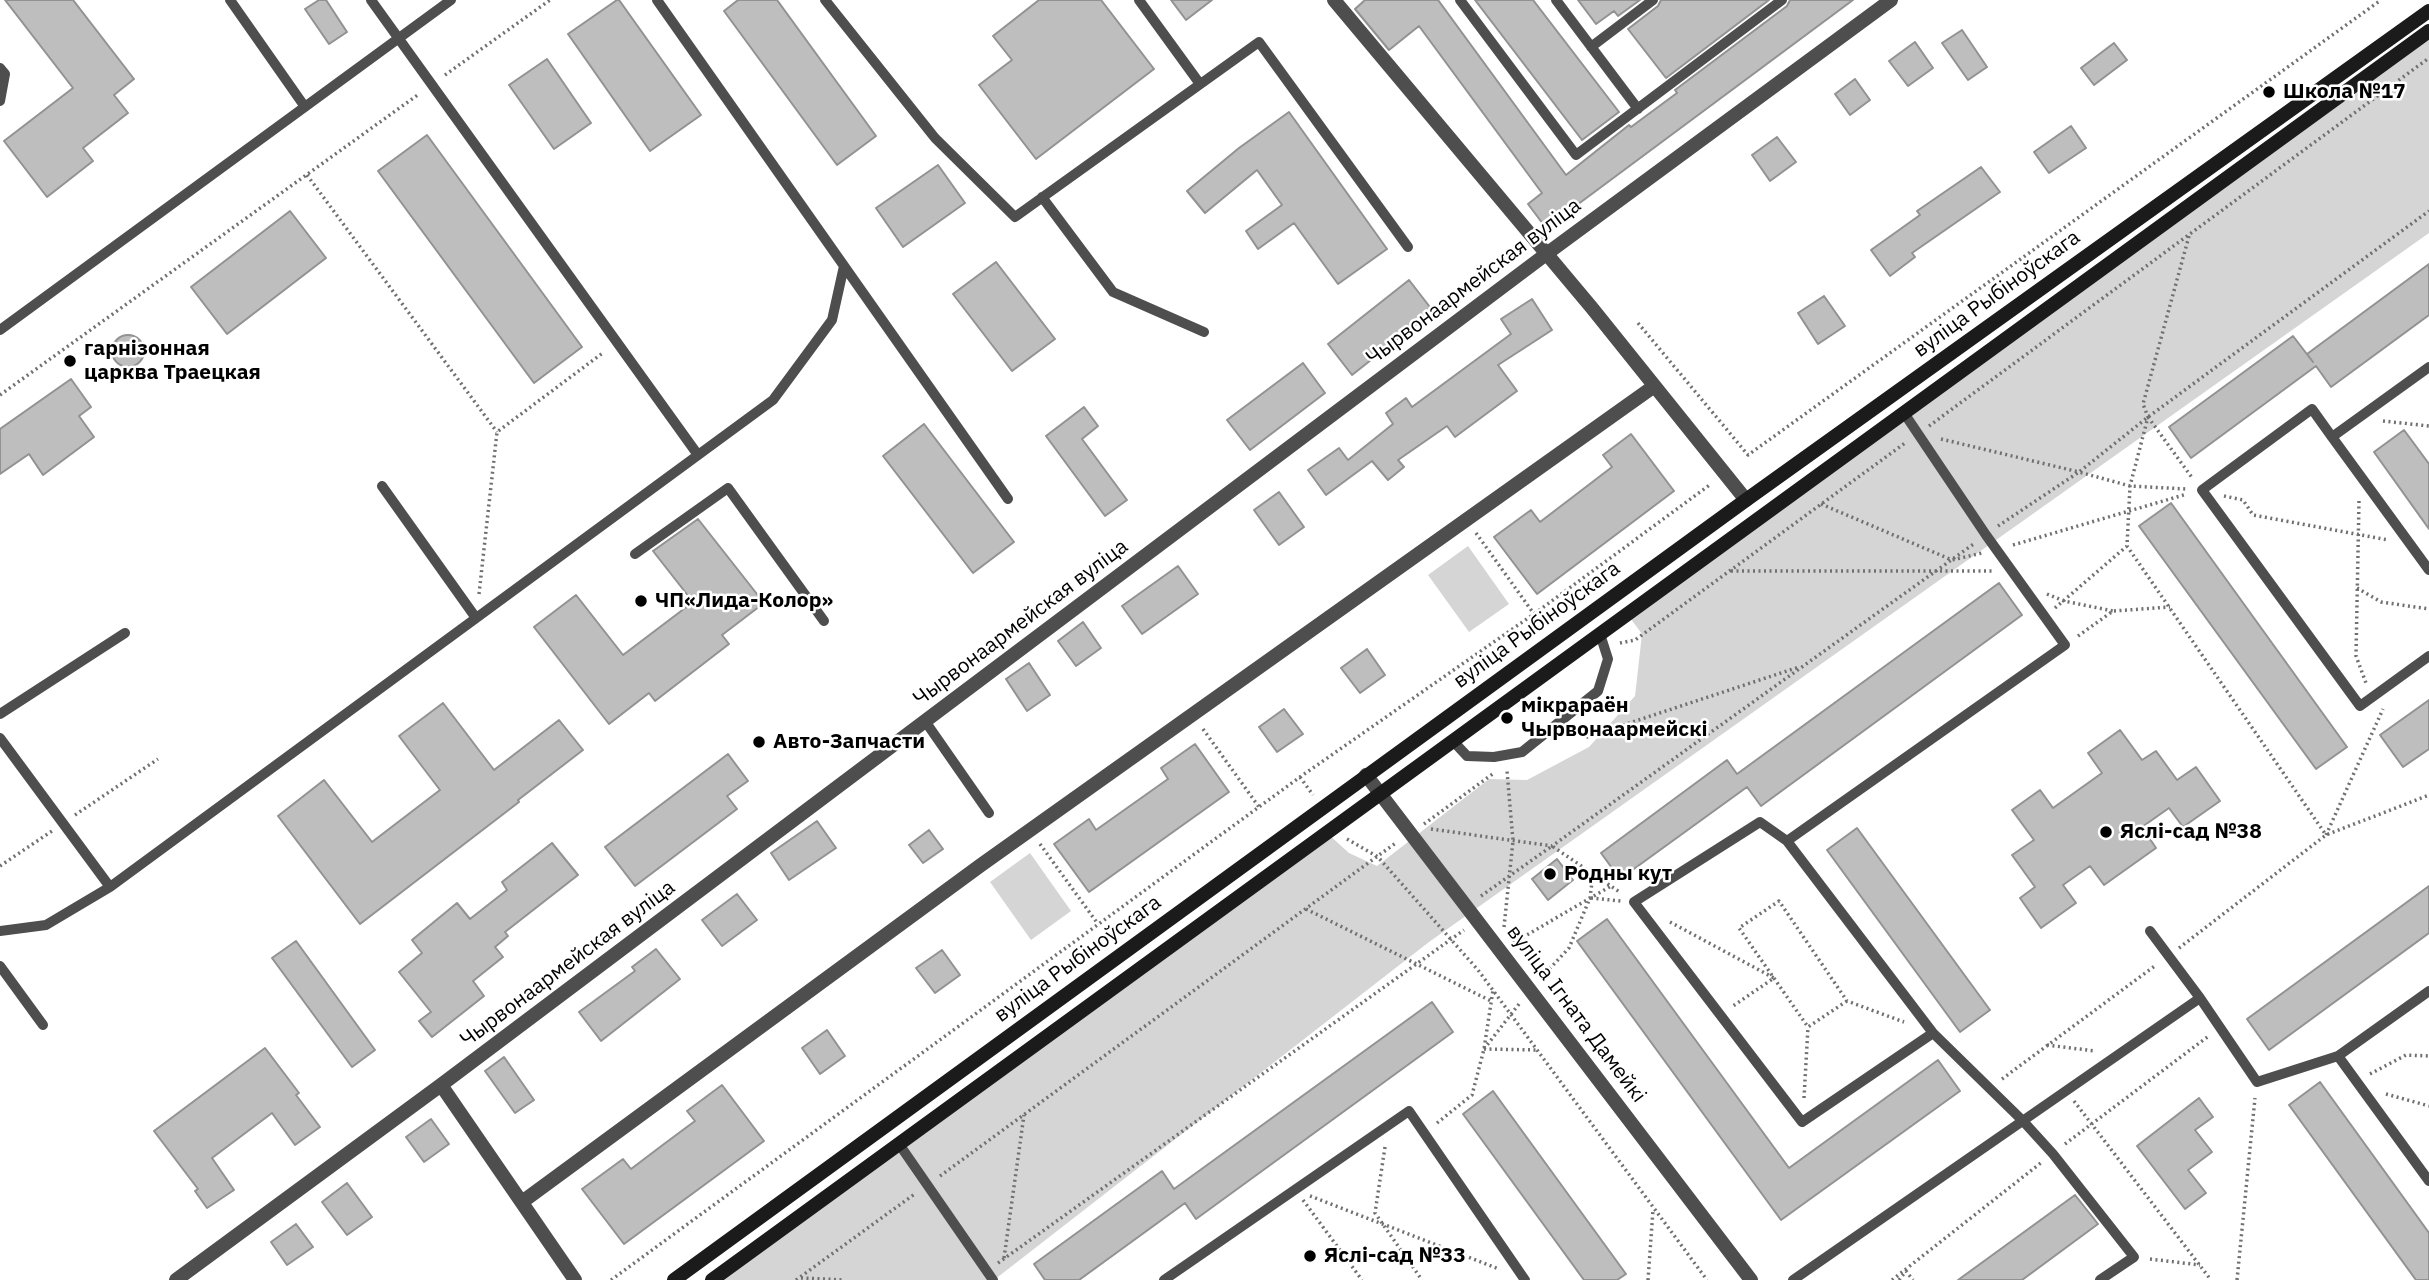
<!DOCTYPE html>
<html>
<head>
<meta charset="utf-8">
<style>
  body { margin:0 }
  canvas { display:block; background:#fff }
</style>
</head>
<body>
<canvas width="2429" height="1280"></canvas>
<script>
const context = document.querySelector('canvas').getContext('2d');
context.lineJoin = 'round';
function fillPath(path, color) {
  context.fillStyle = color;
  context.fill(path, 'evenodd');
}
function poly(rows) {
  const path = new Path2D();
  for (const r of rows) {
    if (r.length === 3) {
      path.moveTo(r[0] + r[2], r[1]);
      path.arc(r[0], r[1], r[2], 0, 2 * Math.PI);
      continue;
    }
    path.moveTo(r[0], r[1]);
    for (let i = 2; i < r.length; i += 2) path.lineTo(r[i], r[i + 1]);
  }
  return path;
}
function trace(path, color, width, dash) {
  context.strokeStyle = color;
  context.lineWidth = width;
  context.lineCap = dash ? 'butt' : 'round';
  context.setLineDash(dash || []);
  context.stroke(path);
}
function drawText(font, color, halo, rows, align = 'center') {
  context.font = font + ' "IBM Plex Sans",sans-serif';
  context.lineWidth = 5;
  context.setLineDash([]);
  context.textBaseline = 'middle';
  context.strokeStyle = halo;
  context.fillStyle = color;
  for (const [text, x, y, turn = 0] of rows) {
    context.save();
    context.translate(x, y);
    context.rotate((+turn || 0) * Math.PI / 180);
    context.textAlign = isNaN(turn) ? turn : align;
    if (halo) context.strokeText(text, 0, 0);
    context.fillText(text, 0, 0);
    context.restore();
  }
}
const green = poly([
  [2429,35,2429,233,1429,942,994,1280,723,1280,1327,833,1349,853,1377,866,1489,779,1527,780,1589,747,1635,696,1642,634,1628,615],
  [1468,546,1509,604,1469,632,1428,575],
  [1030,853,1071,911,1031,940,990,882]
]);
const building = poly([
  [5,0,73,0,134,79,114,95,128,113,83,148,93,161,47,197,4,141,73,88,5,0],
  [319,0,326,0,347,32,329,44,305,9,319,0],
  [617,0,619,0,701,115,650,151,568,34,617,0],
  [738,0,777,0,876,136,837,165,724,11,738,0],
  [1039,0,1101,0,1154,69,1036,159,979,85,1012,60,993,36,1039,0],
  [1171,0,1212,0,1186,20,1171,0],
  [1365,0,1438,0,1566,175,1629,125,1631,127,1677,93,1675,90,1787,6,1790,0,1853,0,1546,228,1528,204,1542,193,1419,26,1389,50,1355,9,1365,0],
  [1475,0,1533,0,1619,112,1582,140,1475,0],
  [1578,0,1640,0,1618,16,1614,11,1596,24,1578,0],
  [1661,0,1769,0,1666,78,1628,29,1658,6,1661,0],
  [1962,30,1987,67,1968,80,1942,43,1962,30],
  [1915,42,1933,68,1908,86,1889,61,1915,42],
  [2114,43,2127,60,2094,85,2081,68,2114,43],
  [547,59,591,123,554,149,509,85,547,59],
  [1855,79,1870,100,1850,115,1835,94,1855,79],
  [1289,112,1387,249,1338,284,1294,223,1258,249,1246,231,1282,205,1257,170,1205,213,1187,191,1239,148,1289,112],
  [2071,126,2086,148,2049,173,2034,152,2071,126],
  [427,135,582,347,534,383,378,171,427,135],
  [1777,137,1796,162,1770,181,1752,155,1777,137],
  [938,165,965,203,903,247,876,208,938,165],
  [1981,167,2000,192,1912,253,1915,257,1890,276,1871,250,1920,215,1917,211,1981,167],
  [290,211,326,258,227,334,191,287,290,211],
  [996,262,1055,339,1012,371,953,294,996,262],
  [2429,264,2429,315,2331,387,2316,366,2191,458,2169,427,2293,336,2313,362,2307,354,2429,264],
  [1409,280,1433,311,1352,375,1328,344,1409,280],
  [1824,296,1845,326,1818,344,1798,313,1824,296],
  [1532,299,1552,330,1498,365,1517,391,1455,437,1447,426,1398,460,1404,467,1388,480,1372,461,1326,495,1308,470,1339,448,1348,460,1393,424,1386,413,1406,398,1412,407,1511,334,1501,319,1532,299],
  [128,351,16],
  [1303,363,1325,393,1250,450,1227,420,1303,363],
  [71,379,91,407,79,416,94,437,43,475,29,454,0,474,0,429,71,379],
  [1084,407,1098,426,1082,439,1127,500,1105,516,1046,436,1084,407],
  [924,424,1014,542,973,573,883,456,924,424],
  [2404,430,2429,464,2429,529,2374,452,2404,430],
  [1631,434,1674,491,1537,594,1494,537,1531,510,1540,522,1578,493,1612,467,1603,455,1631,434],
  [1279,492,1304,527,1279,545,1254,510,1279,492],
  [2171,503,2347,747,2316,769,2139,526,2171,503],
  [698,519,764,603,722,635,729,644,655,701,649,693,609,724,534,627,576,595,623,655,693,602,653,551,698,519],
  [1178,566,1198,594,1142,634,1122,606,1178,566],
  [1999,583,2022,615,1761,806,1747,787,1620,879,1601,853,1727,760,1737,774,1999,583],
  [1083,622,1101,648,1076,666,1058,641,1083,622],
  [1367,649,1385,675,1360,693,1341,668,1367,649],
  [1029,663,1050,695,1027,711,1006,679,1029,663],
  [2429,700,2429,749,2403,767,2380,735,2429,700],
  [443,703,494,770,559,720,583,750,518,800,519,802,360,924,278,816,324,780,372,842,440,790,399,736,443,703],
  [1284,709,1303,734,1277,752,1259,727,1284,709],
  [2120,730,2142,760,2156,751,2177,780,2196,767,2220,801,2183,827,2169,808,2142,827,2156,848,2104,885,2090,866,2063,885,2076,903,2041,928,2020,898,2035,887,2012,855,2034,840,2012,810,2040,790,2053,808,2102,773,2088,753,2120,730],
  [1195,744,1229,792,1089,892,1054,844,1089,819,1096,830,1168,779,1161,768,1195,744],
  [728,754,748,781,727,796,737,809,635,886,605,847,728,754],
  [817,821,836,848,789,880,771,853,817,821],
  [1857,828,1990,1010,1960,1032,1827,850,1857,828],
  [929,830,943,849,923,863,909,845,929,830],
  [552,843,578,875,505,932,508,936,495,947,503,957,473,981,484,996,432,1037,419,1021,431,1012,399,972,422,953,412,940,457,903,470,919,507,890,502,882,552,843],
  [1557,859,1573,880,1548,900,1532,879,1557,859],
  [2429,886,2429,933,2269,1050,2247,1019,2429,886],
  [737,894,757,920,722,946,702,920,737,894],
  [1607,919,1789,1168,1938,1060,1960,1091,1781,1220,1577,941,1607,919],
  [296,941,375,1050,352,1067,272,958,296,941],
  [656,949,680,979,601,1041,579,1012,635,971,632,967,656,949],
  [942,950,960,975,935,993,916,968,942,950],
  [1432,1002,1453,1032,1196,1219,1185,1203,1079,1280,1045,1280,1034,1264,1162,1171,1174,1189,1432,1002],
  [827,1030,845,1056,820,1074,802,1048,827,1030],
  [265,1048,299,1093,296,1095,320,1127,295,1145,272,1113,212,1158,234,1190,207,1208,195,1191,198,1189,154,1131,265,1048],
  [504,1057,534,1100,515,1113,485,1071,504,1057],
  [2320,1082,2429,1233,2429,1280,2416,1280,2289,1105,2320,1082],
  [722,1085,764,1141,624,1244,582,1189,623,1159,631,1169,664,1144,695,1121,687,1111,722,1085],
  [1493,1091,1626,1274,1617,1280,1584,1280,1463,1114,1493,1091],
  [2199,1098,2213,1117,2195,1130,2212,1152,2188,1170,2206,1193,2185,1209,2137,1146,2199,1098],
  [431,1119,449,1144,424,1162,406,1137,431,1119],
  [347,1183,372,1217,347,1235,322,1202,347,1183],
  [2075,1195,2098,1224,2022,1280,1958,1280,2075,1195],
  [296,1224,313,1247,287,1265,271,1242,296,1224]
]);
const path = poly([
  [445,75,550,0],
  [307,175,497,432],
  [2189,236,2143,404,2148,417,2130,486,2127,546,2326,835],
  [1638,323,1748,455,2381,0],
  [0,395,419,94],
  [2148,417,2193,479],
  [2383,421,2429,426],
  [1929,426,2429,58],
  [1941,439,2079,472,2148,417,2429,211],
  [2224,496,2243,500,2253,515,2388,540],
  [2359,501,2356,656,2366,683],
  [1821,504,1952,560,1982,553],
  [1998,526,2079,472,2130,486,2186,489],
  [1476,533,1534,614],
  [2013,545,2187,494],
  [1731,571,1993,571],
  [2357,588,2381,602,2429,609],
  [479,594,497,432,604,352],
  [2047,594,2064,601,2113,611],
  [2055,608,2127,546],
  [2078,636,2113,611,2170,607],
  [1620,643,1635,640,1905,443],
  [1575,727,1584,738,1799,667],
  [1203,729,1259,807],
  [1300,777,1313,795],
  [75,815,158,759],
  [1424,824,1494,773],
  [1431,829,1552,846,1975,543],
  [2326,835,2383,709],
  [1347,839,1378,857,1478,970,1707,1280],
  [1040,844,1098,924],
  [0,866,52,831],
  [1481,896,1552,846,1621,893],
  [1591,898,1621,901],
  [1306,909,1491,1001],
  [1670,922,1774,978,1733,1006],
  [1504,927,1513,841,1507,771],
  [1513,943,1611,886],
  [2179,948,2326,835,2429,795],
  [1542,977,1569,948,1590,898,1593,874],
  [1847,1001,1808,1027,1739,928,1779,901,1847,1001,1904,1022],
  [2047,1045,2095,1051],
  [1484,1049,1519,1004],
  [1484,1049,1537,1050],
  [2370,1074,2406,1055,2429,1056],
  [2002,1079,2156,965],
  [2386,1094,2429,1106],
  [1804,1098,1808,1027],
  [2074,1101,2211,1280],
  [1437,1123,1472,1095,1484,1049,1493,990],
  [2065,1144,2210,1035],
  [1385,1147,1375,1213,1422,1280],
  [940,1176,1397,842],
  [1310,1196,1499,1269],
  [1303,1200,1362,1280],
  [1004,1258,1024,1115],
  [2150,1259,2200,1265],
  [998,1263,1464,930],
  [801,1278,844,1280],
  [611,1280,1300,777,1534,614,1711,484],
  [796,1280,916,1193],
  [1648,1280,1653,1210],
  [1892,1280,2042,1162],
  [1899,1280,1906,1271,1913,1280],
  [2237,1280,2255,1098]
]);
const lane = poly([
  [230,0,305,107],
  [371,0,698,455],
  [657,0,1008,499],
  [825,0,935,138,1015,217,1259,42,1408,247],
  [1139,0,1200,84],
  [1460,0,1576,155,1782,0],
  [1556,0,1638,109],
  [1591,47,1653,0],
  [0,68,5,74,0,101],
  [1042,197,1113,292,1204,332],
  [0,330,451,0],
  [2429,367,2332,437,2312,409,2202,490,2360,706,2429,656],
  [1904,413,1986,535,2065,645,1787,841,1760,822,1634,902,1802,1122,1933,1033],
  [2332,437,2429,570],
  [382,486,476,618],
  [635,554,728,488,824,621],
  [0,714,125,633],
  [925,721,989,813],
  [0,738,110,887],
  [1453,741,1467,756,1494,757,1522,752,1598,691,1608,659,1600,634],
  [1787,841,1933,1033,2023,1121,2053,1154,2134,1257,2100,1280],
  [0,931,46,925,110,887,773,400,832,320,844,266],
  [2150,931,2200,998],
  [0,966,43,1025],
  [2338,1056,2429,1181],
  [899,1144,993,1280],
  [1164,1280,1409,1111,1525,1280],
  [1793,1280,2200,998,2257,1082,2338,1056,2429,991]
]);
const street = poly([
  [1334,0,1592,308,1746,500],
  [1366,775,1751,1280],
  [441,1085,575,1280],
  [522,1202,981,865,1653,387],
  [176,1280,441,1085,1545,255,1891,0]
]);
const secondary = poly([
  [674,1280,1746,500,2429,11],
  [712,1280,2429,31]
]);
const markers = [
  [2269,92,7,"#000"],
  [70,361,7,"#000"],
  [641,601,7,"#000"],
  [1507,718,7,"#000"],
  [759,742,7,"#000"],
  [2106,832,7,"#000"],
  [1550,874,7,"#000"],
  [1310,1256,7,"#000"]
];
const poiNames = [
  ["Школа №17",2283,92],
  ["гарнізонная",84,349],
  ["царква Траецкая",84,373],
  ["ЧП«Лида-Колор»",655,601],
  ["мікрараён",1521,706],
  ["Чырвонаармейскі",1521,730],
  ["Авто-Запчасти",773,742],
  ["Яслі-сад №38",2120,832],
  ["Родны кут",1564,874],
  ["Яслі-сад №33",1324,1256]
];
const streetNames = [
  ["Чырвонаармейская вуліца",1474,282,-37],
  ["вуліца Рыбіноўскага",1997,294,-36],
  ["Чырвонаармейская вуліца",1021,623,-37],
  ["вуліца Рыбіноўскага",1537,625,-36],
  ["вуліца Рыбіноўскага",1078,959,-36],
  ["Чырвонаармейская вуліца",568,964,-37],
  ["вуліца Ігната Дамейкі",1576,1014,53]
];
fillPath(green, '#d5d5d5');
fillPath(building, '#bebebe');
trace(building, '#929292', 2);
trace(path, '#707070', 3.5, [2, 3.5]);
trace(lane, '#4e4e4e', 10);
trace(street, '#4e4e4e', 14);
trace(secondary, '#1b1b1b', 14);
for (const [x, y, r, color] of markers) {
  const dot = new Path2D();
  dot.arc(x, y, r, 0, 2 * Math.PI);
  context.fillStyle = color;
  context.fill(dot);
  trace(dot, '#fff', 2.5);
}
drawText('bold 21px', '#000', '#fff', poiNames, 'left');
drawText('21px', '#000', '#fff', streetNames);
</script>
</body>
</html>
